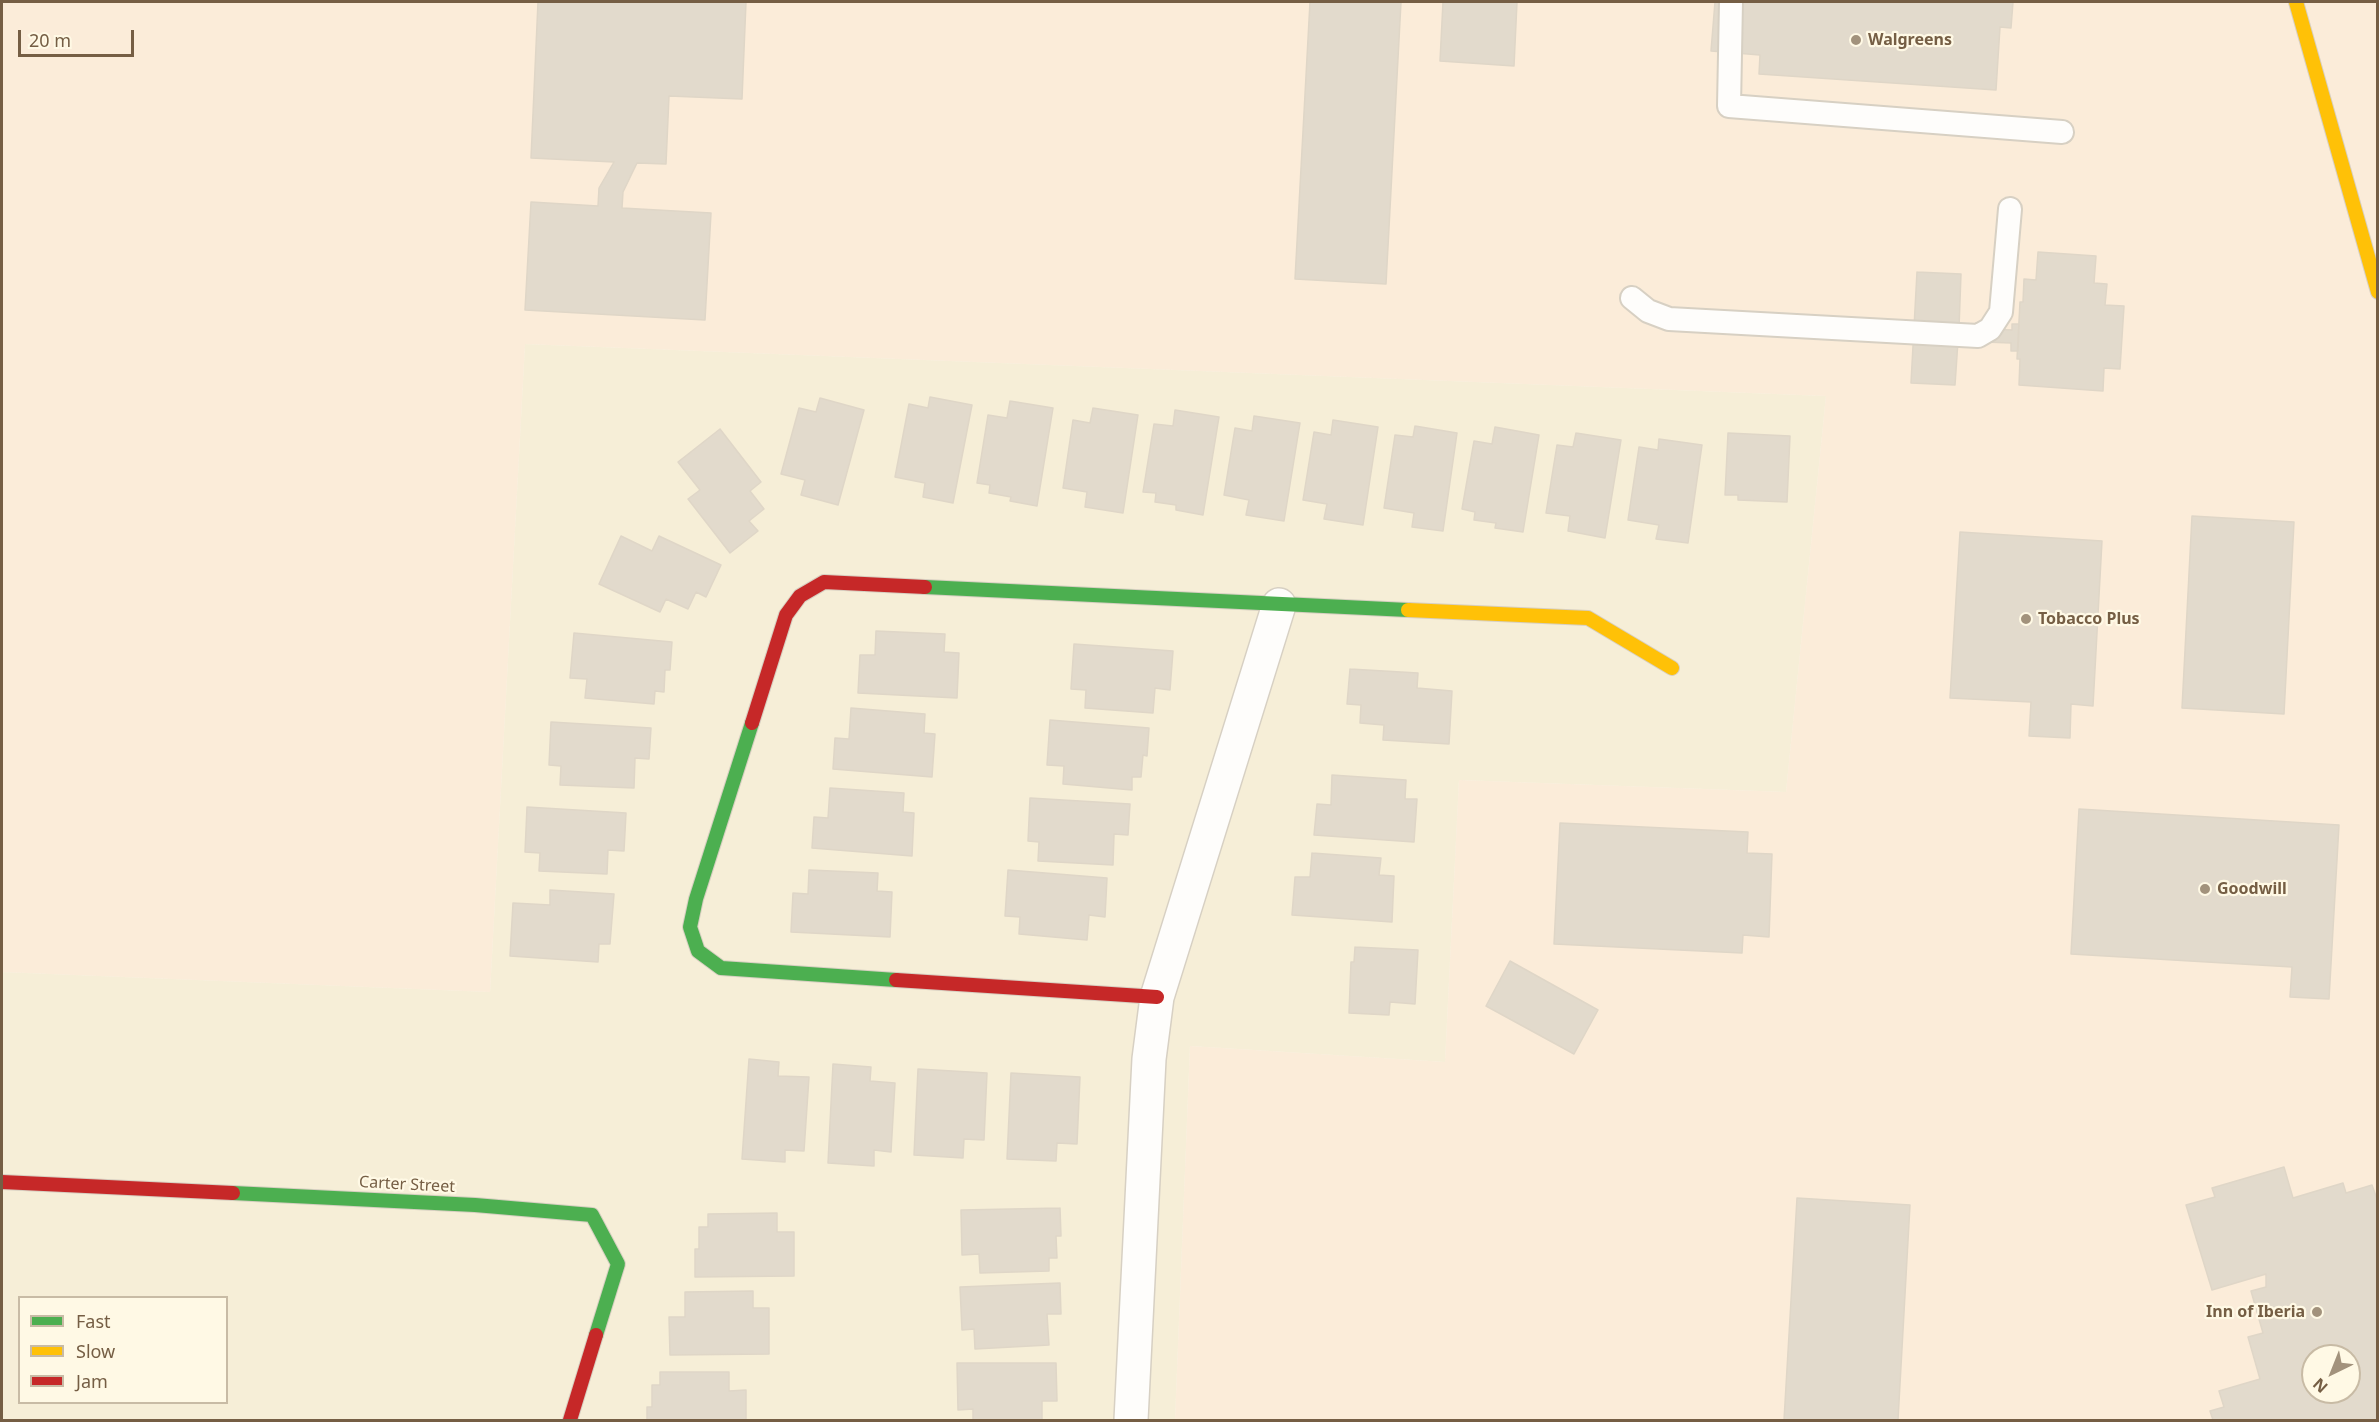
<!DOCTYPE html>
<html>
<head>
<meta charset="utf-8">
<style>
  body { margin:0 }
  #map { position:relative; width:2379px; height:1422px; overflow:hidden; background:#f6f3e5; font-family:"Noto Sans",sans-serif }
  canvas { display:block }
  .frame { position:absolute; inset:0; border:3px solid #755e44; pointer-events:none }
  .legend { position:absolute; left:18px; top:1296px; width:210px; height:108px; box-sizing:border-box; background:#fff9e5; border:2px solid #c8bba5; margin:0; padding:8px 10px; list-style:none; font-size:18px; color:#755e44 }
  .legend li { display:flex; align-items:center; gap:12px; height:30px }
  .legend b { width:30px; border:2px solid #c8bba5 }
  .north { position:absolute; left:2301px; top:1344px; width:60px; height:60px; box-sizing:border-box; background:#fff9e5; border:2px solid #c8bba5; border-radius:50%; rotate:223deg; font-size:16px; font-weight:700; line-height:24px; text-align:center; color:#755e44 }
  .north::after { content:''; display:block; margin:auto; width:21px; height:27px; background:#a2927c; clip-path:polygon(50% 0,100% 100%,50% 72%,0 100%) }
  .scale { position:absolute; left:18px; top:30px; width:116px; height:27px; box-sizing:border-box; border:3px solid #755e44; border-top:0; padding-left:8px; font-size:18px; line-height:21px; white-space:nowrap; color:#755e44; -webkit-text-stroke:4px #fff9e5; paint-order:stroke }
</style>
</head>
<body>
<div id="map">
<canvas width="2379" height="1422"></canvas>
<div class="frame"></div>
<ul class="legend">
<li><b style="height:8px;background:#4caf50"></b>Fast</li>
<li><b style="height:8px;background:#ffc107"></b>Slow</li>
<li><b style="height:8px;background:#c62828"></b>Jam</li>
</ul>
<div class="north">N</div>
<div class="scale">20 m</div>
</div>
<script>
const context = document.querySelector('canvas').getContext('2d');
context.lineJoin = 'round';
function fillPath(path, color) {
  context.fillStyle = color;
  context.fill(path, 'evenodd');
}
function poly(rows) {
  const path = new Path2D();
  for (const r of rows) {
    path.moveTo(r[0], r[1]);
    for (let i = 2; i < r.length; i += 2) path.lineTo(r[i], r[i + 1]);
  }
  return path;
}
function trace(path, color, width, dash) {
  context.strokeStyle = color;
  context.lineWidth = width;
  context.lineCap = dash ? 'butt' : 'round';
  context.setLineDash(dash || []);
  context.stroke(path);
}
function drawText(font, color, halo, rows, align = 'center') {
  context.font = font + ' "Noto Sans",sans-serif';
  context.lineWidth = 4.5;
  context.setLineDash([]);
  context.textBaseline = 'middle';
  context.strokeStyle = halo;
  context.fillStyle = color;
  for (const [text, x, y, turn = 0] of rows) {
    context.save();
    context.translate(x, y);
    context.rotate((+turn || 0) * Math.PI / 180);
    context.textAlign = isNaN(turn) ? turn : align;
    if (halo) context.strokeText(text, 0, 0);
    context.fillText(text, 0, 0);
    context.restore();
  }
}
const residential = poly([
  [525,344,1826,396,1786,792,1459,780,1445,1062,1190,1046,1175,1420,2,1420,2,972,490,992],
  [20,1298,226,1298,226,1402,20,1402]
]);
const commercial = poly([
  [2,2,2377,2,2377,1420,1175,1420,1190,1046,1445,1062,1459,780,1786,792,1826,396,525,344,490,992,2,972],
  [2313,1356,2349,1356,2349,1392,2313,1392]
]);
const building = poly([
  [538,2,746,2,742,99,669,96,666,164,637,163,623,192,622,208,711,213,705,320,525,310,531,202,598,206,599,188,614,162,531,158,538,2],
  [1310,2,1401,2,1386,284,1295,279,1310,2],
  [1443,2,1517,2,1514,66,1440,61,1443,2],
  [1715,2,2013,2,2011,28,2000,27,1996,90,1759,74,1760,55,1711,51,1715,2],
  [2038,252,2096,256,2094,283,2107,284,2105,305,2124,306,2120,369,2104,368,2103,391,2019,385,2020,359,2017,359,2020,302,2023,302,2024,279,2036,280,2038,252],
  [1917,272,1961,274,1959,328,2012,330,2012,324,2019,324,2018,351,2011,351,2011,343,1958,341,1955,385,1911,383,1917,272],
  [930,397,972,405,953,503,923,497,925,483,895,477,909,404,928,408,930,397],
  [820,398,864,410,838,505,801,495,805,480,781,474,799,408,816,412,820,398],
  [1010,401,1053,408,1037,506,1010,501,1011,497,989,493,990,485,977,483,988,415,1007,418,1010,401],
  [1093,408,1138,415,1123,513,1085,507,1087,492,1063,488,1073,420,1090,423,1093,408],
  [1175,410,1219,417,1203,515,1176,510,1176,505,1155,502,1156,493,1143,492,1154,424,1173,426,1175,410],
  [1254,416,1300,423,1284,521,1246,515,1249,500,1224,495,1235,428,1252,431,1254,416],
  [1333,420,1378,427,1363,525,1324,519,1327,504,1303,500,1314,432,1331,435,1333,420],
  [1415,426,1457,433,1443,531,1412,527,1414,513,1384,508,1395,435,1413,437,1415,426],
  [1495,427,1539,435,1523,532,1495,528,1496,523,1474,520,1475,512,1462,509,1474,441,1492,444,1495,427],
  [720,429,761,482,750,491,764,509,749,521,758,531,730,553,688,499,700,490,678,462,720,429],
  [1576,433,1621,440,1605,538,1568,531,1570,516,1546,513,1557,445,1573,447,1576,433],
  [1728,433,1790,436,1787,502,1738,500,1738,495,1725,495,1728,433],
  [1659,439,1702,445,1688,543,1656,539,1659,525,1628,520,1639,447,1658,450,1659,439],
  [2192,516,2294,522,2284,714,2182,708,2192,516],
  [1960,532,2102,541,2093,706,2071,704,2070,738,2029,736,2031,702,1950,698,1960,532],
  [621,536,652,551,659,536,721,565,706,597,696,592,688,609,666,599,660,612,599,584,621,536],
  [876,631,945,634,944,652,959,653,957,698,858,693,860,655,875,655,876,631],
  [574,633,672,642,670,670,665,670,664,692,655,691,654,704,585,698,587,679,570,678,574,633],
  [1074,644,1173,651,1170,690,1155,688,1153,713,1085,708,1086,690,1071,689,1074,644],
  [1350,669,1418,673,1417,688,1452,691,1449,744,1383,740,1384,725,1360,723,1361,705,1347,704,1350,669],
  [851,708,925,714,924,733,935,734,932,777,833,769,835,738,849,739,851,708],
  [1050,720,1149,728,1147,756,1143,755,1141,777,1132,777,1132,790,1063,784,1064,766,1047,765,1050,720],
  [551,722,651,728,649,759,635,758,634,788,560,785,561,766,549,765,551,722],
  [1332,775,1406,780,1405,799,1417,799,1414,842,1314,835,1317,804,1331,805,1332,775],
  [830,788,904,793,903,812,914,813,912,856,812,848,814,817,828,818,830,788],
  [1030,798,1130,804,1128,835,1114,834,1113,865,1038,861,1039,842,1028,841,1030,798],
  [527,807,626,813,624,851,608,850,607,874,539,871,540,853,525,852,527,807],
  [2079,809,2339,825,2329,999,2290,997,2292,967,2071,954,2079,809],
  [1560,823,1748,832,1747,853,1772,854,1769,937,1743,935,1742,953,1554,944,1560,823],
  [1312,853,1381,858,1379,875,1394,876,1392,922,1292,915,1295,877,1310,877,1312,853],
  [809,870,878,873,877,891,892,892,890,937,791,932,793,893,808,894,809,870],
  [1008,870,1107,878,1105,917,1089,915,1087,940,1019,934,1020,917,1005,916,1008,870],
  [550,890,614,894,610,944,599,944,598,962,510,956,513,903,550,905,550,890],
  [1355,947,1418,950,1415,1004,1390,1002,1389,1015,1349,1013,1351,962,1354,962,1355,947],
  [1510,961,1598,1010,1574,1054,1486,1006,1510,961],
  [749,1059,779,1062,778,1076,809,1077,804,1151,785,1150,785,1162,742,1159,749,1059],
  [833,1064,871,1067,870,1081,895,1083,891,1152,874,1150,874,1166,828,1163,833,1064],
  [918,1069,987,1073,984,1140,964,1139,963,1158,914,1155,918,1069],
  [1011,1073,1080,1077,1077,1144,1057,1143,1056,1161,1007,1159,1011,1073],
  [2284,1167,2293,1198,2343,1183,2346,1193,2372,1185,2378,1202,2378,1420,2213,1420,2210,1411,2224,1407,2219,1391,2260,1379,2248,1337,2263,1333,2251,1291,2266,1287,2266,1274,2212,1290,2186,1205,2215,1197,2212,1188,2284,1167],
  [2313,1356,2349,1356,2349,1392,2313,1392,2313,1356],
  [1797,1198,1910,1205,1898,1420,1784,1420,1797,1198],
  [1060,1208,1061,1236,1056,1236,1057,1258,1049,1258,1049,1271,980,1273,979,1254,962,1255,961,1210,1060,1208],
  [777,1213,777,1232,794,1232,794,1276,695,1277,695,1249,699,1249,699,1227,708,1227,708,1214,777,1213],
  [1060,1283,1061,1314,1047,1314,1049,1345,975,1349,974,1329,962,1330,960,1287,1060,1283],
  [753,1291,753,1308,769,1308,769,1354,670,1355,669,1317,685,1317,685,1292,753,1291],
  [957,1363,1056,1363,1057,1401,1042,1401,1042,1420,973,1420,973,1409,958,1410,957,1363],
  [660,1372,729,1372,729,1391,746,1390,746,1420,647,1420,647,1407,652,1407,652,1385,660,1385,660,1372]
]);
const lane = poly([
  [1731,2,1729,106,2062,132],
  [1632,298,1648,311,1669,319,1978,336,1990,329,2001,312,2010,209]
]);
const street = poly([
  [1131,1420,1149,1059,1157,997,1279,605]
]);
const fast = poly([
  [925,587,1408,610],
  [752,723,696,899,690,927,698,951,721,968,896,980],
  [233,1193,475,1205,592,1215,618,1264,596,1335]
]);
const slow = poly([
  [2296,2,2378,292],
  [1408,610,1588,618,1672,668]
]);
const jam = poly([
  [752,723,786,615,800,596,824,582,925,587],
  [896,980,1157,997],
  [2,1182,233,1193],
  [570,1420,596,1335]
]);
const markers = [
  [1856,40,6,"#a2927c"],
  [2026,619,6,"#a2927c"],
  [2205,889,6,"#a2927c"],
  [2317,1312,6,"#a2927c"]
];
const poiNames = [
  ["Walgreens",1868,40],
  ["Tobacco Plus",2038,619],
  ["Goodwill",2217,889],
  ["Inn of Iberia",2305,1312,"right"]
];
const streetNames = [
  ["Carter Street",407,1185,3]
];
fillPath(residential, '#f6eed7');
fillPath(commercial, '#fbecd9');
fillPath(building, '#e2dacc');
trace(building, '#dfd6c7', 1.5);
trace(lane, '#d7d0c3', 26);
trace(street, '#d7d0c3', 36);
trace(fast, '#d7cfc1', 16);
trace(slow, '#d7cfc1', 16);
trace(jam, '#d7cfc1', 16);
trace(lane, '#fefdfb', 22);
trace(street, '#fefdfb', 33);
trace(fast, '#4caf50', 14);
trace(slow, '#ffc107', 14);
trace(jam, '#c62828', 14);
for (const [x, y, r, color] of markers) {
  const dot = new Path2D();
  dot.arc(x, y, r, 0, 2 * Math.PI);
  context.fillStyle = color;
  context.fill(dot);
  trace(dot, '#fff9e5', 2);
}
drawText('bold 16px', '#755e44', '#fff9e5', poiNames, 'left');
drawText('16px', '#755e44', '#fff9e5', streetNames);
</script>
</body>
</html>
